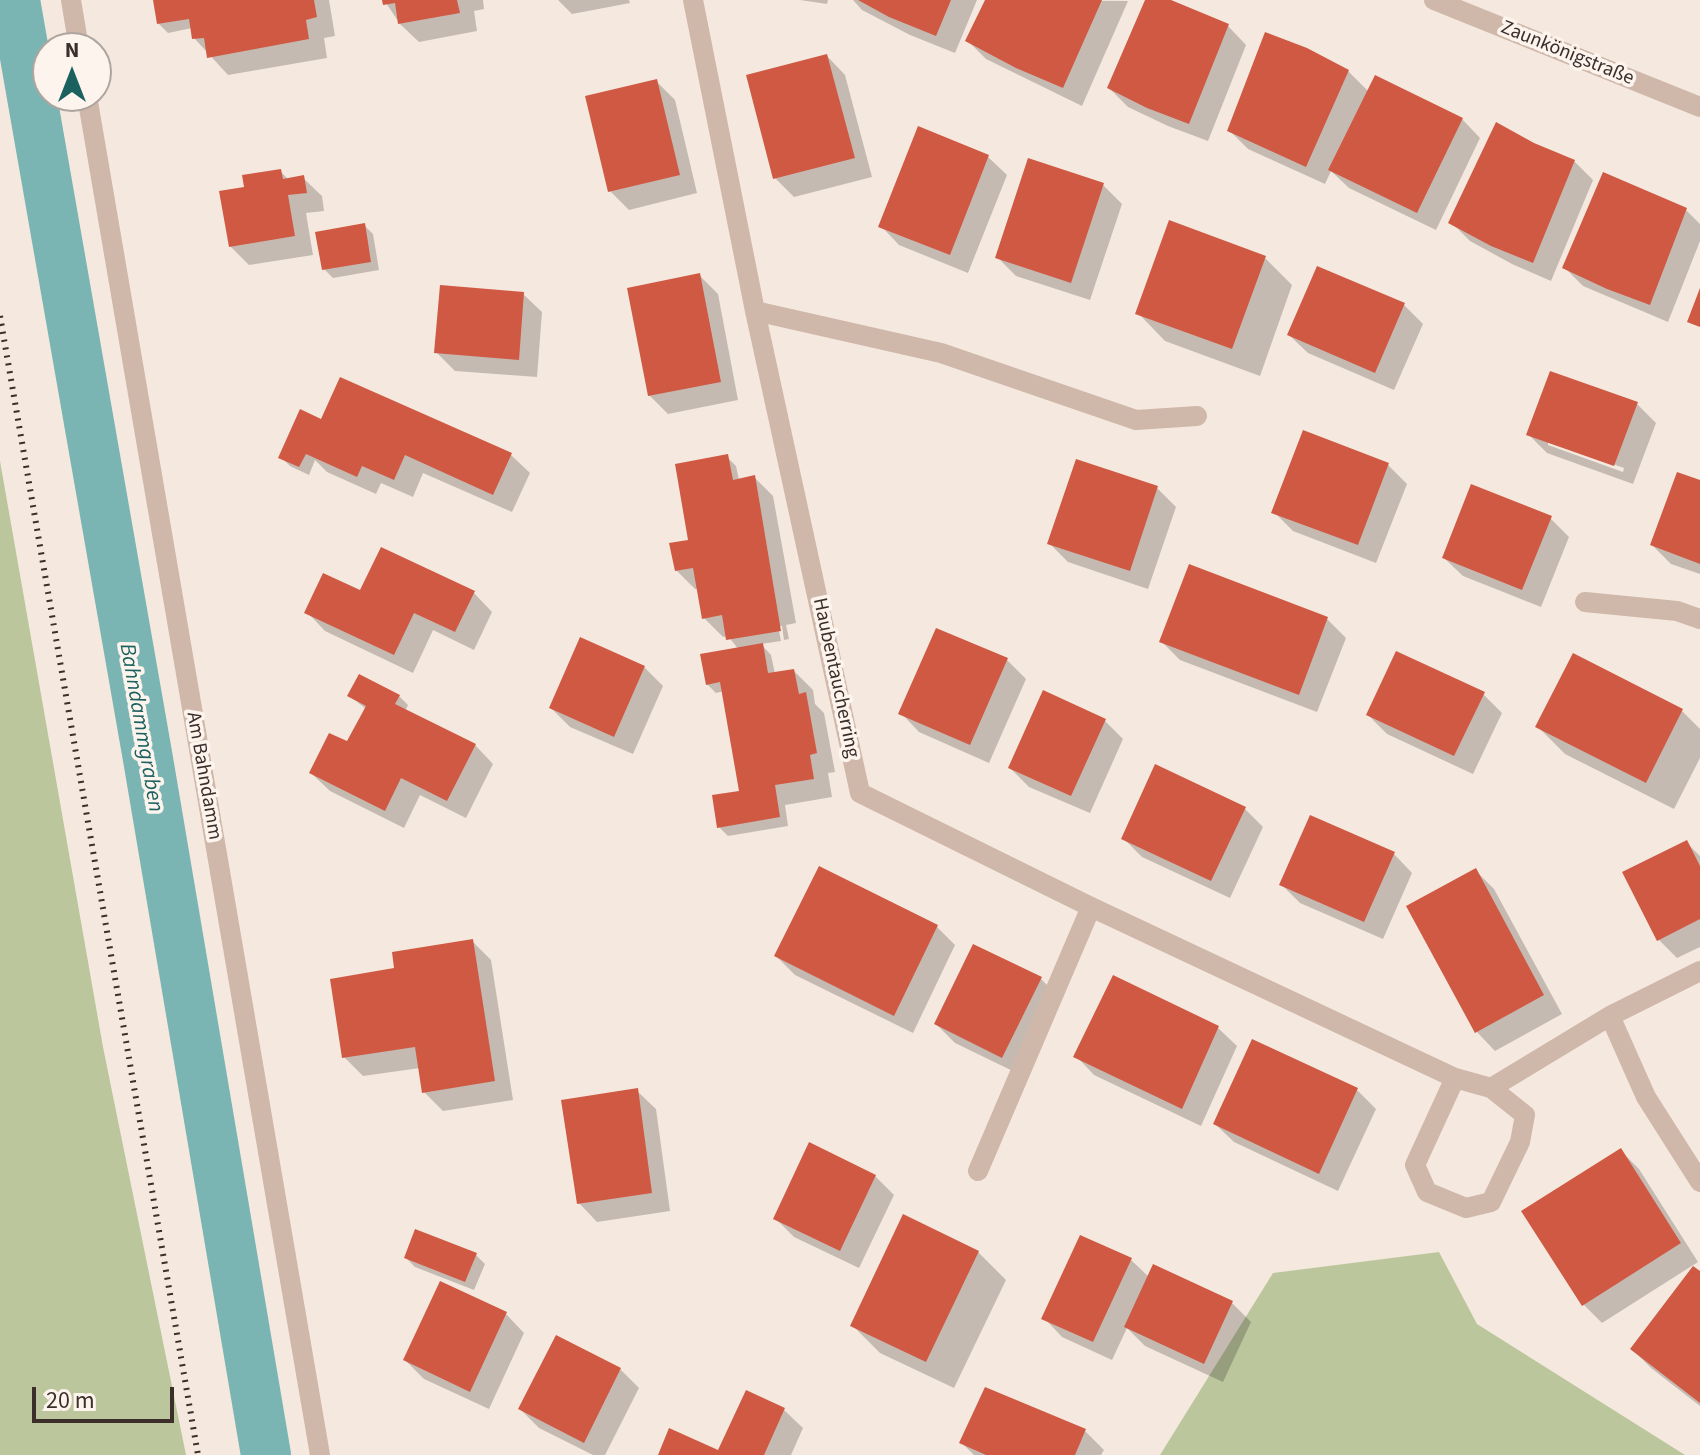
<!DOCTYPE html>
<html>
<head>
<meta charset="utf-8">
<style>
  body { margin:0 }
  #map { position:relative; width:1700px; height:1455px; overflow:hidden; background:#f5e9df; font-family:"Source Sans 3",sans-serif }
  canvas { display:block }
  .north { position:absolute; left:32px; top:32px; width:80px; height:80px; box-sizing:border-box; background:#fcf4ed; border:2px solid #afa59f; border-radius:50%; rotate:0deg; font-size:22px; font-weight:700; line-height:32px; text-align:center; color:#3c2e2a }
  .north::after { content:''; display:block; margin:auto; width:28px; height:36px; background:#1b6160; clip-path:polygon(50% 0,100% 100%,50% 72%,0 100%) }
  .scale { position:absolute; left:32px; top:1387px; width:142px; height:36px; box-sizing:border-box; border:4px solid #3c2e2a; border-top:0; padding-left:10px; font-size:24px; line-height:28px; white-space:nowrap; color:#3c2e2a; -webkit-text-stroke:6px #fcf4ed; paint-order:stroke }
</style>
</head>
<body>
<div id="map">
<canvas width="1700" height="1455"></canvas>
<div class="north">N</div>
<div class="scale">20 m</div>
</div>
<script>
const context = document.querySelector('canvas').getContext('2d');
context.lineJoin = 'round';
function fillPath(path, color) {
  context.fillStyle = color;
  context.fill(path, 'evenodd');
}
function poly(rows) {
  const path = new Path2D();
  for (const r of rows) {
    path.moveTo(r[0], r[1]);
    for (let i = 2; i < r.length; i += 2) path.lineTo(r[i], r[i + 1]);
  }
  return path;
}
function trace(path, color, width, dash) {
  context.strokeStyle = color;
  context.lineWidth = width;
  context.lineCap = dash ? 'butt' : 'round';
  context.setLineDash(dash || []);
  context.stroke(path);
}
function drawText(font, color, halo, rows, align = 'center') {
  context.font = font + ' "Source Sans 3",sans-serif';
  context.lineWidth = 7;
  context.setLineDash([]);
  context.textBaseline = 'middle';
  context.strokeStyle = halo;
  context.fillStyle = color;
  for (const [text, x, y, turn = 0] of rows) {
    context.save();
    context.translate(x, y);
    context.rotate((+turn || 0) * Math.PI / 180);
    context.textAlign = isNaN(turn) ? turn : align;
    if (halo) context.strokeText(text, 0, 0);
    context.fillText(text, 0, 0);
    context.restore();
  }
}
const green = poly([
  [0,461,103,1047,186,1455,0,1455],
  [1439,1252,1477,1324,1685,1455,1160,1455,1273,1273]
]);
const shadow = poly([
  [155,0,329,0,335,36,324,38,327,58,228,75,194,38,192,28,168,33,159,24],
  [384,0,483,0,484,9,474,11,477,31,419,42,400,24],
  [558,0,629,0,630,3,572,14],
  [800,0,828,0,827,4],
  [853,0,977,0,955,53,910,35,862,10],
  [987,0,1128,1,1082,106,986,59,968,41],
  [1147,0,1168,0,1228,26,1246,45,1208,141,1168,126,1128,107,1109,88],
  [827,56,845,75,872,177,794,197,775,178],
  [1348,71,1369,92,1462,119,1480,138,1436,230,1349,188,1331,171,1325,184,1248,149,1230,131],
  [656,81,675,100,697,193,629,210,610,191],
  [988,157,1007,175,968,273,899,245,881,226],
  [1574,161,1593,180,1551,281,1512,264,1470,241,1451,222],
  [280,171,289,180,303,178,322,196,324,211,306,213,313,255,249,265,230,246,246,188],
  [1103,185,1122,204,1090,300,1016,276,997,257],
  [1686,210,1700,224,1700,241,1668,322,1583,286,1564,267],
  [364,225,373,234,379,270,333,278,324,269],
  [1265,258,1292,285,1260,376,1165,341,1138,313],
  [700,276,718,294,738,400,668,414,649,395],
  [523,294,542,312,537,377,455,371,437,353],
  [1404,305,1423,324,1394,390,1308,353,1289,335],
  [1637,404,1656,423,1633,484,1547,453,1528,434],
  [1548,441,1624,468,1623,472,1548,445],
  [322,421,511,455,530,473,512,512,423,473,413,497,381,483,376,494,327,472,315,460,309,475,290,466,281,457],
  [727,457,736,466,739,480,754,477,773,496,796,623,786,625,789,639,784,640,782,626,778,626,781,641,761,644,771,655,775,674,794,671,813,690,815,704,824,713,835,772,828,773,832,797,785,805,788,826,728,836,719,827,741,793,724,691,716,693,707,684,739,650,728,636,723,637,704,618,699,589,695,589,676,570],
  [1388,465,1407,484,1376,563,1293,531,1274,512],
  [1700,482,1700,574,1671,564,1652,545],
  [1157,488,1176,507,1148,589,1068,562,1049,543],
  [1550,518,1569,537,1541,607,1463,576,1444,558],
  [361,593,474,593,492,612,474,650,433,630,413,673,325,631,307,612],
  [1327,619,1346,638,1317,712,1180,660,1161,641],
  [1007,660,1026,679,989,763,919,732,901,713],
  [644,667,663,686,633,754,570,727,551,708],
  [1483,694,1502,713,1473,774,1387,734,1368,715],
  [350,696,399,696,408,705,405,711,475,745,493,764,466,818,420,795,404,828,330,791,311,773,356,748,366,709],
  [1682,711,1700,729,1700,758,1674,809,1565,754,1538,727],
  [1104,720,1123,739,1090,813,1029,787,1010,768],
  [1245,809,1263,827,1230,898,1142,857,1123,838],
  [1687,843,1700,856,1700,947,1677,958,1658,939],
  [1394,854,1412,873,1383,939,1300,903,1281,884],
  [1475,870,1494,889,1562,1014,1495,1051,1477,1032],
  [936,926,955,945,913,1033,795,975,776,956],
  [472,941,491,960,513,1100,443,1111,424,1092,420,1068,363,1076,344,1057,396,970],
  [1041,979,1059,997,1021,1075,955,1043,936,1024],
  [1218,1028,1237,1046,1201,1126,1094,1075,1076,1056],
  [1357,1090,1376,1109,1338,1191,1234,1142,1215,1124],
  [637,1091,656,1109,670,1211,597,1222,579,1203],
  [1620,1150,1639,1169,1698,1262,1602,1323,1584,1305],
  [875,1176,894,1195,859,1268,794,1237,775,1218],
  [978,1252,1006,1280,954,1388,880,1353,852,1325],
  [476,1255,485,1264,474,1290,415,1267,406,1258],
  [1130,1259,1149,1277,1154,1267,1232,1303,1251,1322,1223,1382,1145,1346,1127,1328,1112,1360,1062,1337,1044,1318],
  [1700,1274,1700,1406,1651,1368,1632,1349],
  [506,1314,524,1333,489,1409,424,1379,405,1360],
  [620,1369,639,1388,605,1455,593,1455,539,1428,520,1409],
  [784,1410,803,1428,791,1455,660,1455,719,1452],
  [1085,1431,1104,1450,1101,1455,974,1455,961,1442]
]);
const canal = poly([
  [15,0,148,759,266,1455]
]);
const building = poly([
  [153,0,314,0,317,17,306,20,309,39,207,58,204,38,192,39,189,19,157,24],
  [382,0,457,0,460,13,398,24,395,3,383,5],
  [858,0,951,0,936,36,889,17],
  [985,0,1102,0,1063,88,1016,68,965,41],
  [1145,0,1171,0,1229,24,1189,124,1147,108,1107,88],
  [1265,32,1307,48,1349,70,1306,167,1227,131],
  [827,54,855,158,773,179,746,75],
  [1375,75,1463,118,1417,213,1328,170],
  [657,79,680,175,608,192,585,96],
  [1496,122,1534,143,1575,160,1533,263,1491,246,1448,223],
  [918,126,989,155,950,255,878,227],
  [1028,158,1104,183,1071,283,995,258],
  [281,169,283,179,304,175,307,193,288,195,295,236,229,247,219,191,244,187,242,175],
  [1603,172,1687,208,1650,305,1607,289,1562,268],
  [1169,220,1266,256,1232,349,1135,314],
  [365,223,371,262,322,270,315,232],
  [1317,266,1405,303,1375,373,1287,335],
  [700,273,721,382,648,396,627,288],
  [440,285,524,292,519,360,434,353],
  [1700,288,1700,327,1687,322],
  [1550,371,1638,402,1614,466,1526,435],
  [340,377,512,453,493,495,405,455,394,480,362,466,357,477,306,454,299,467,278,458,300,409,321,419],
  [1303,430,1389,463,1358,545,1271,513],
  [728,454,733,480,755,475,781,631,726,640,722,615,702,619,693,568,675,571,669,543,688,540,675,464],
  [1076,459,1158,486,1130,571,1047,544],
  [1677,472,1700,480,1700,564,1650,545],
  [1471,484,1552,516,1522,590,1442,558],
  [381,547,475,591,455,632,414,613,394,655,304,613,323,573,360,590],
  [1189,564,1328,617,1299,695,1159,642],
  [936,628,1008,658,970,745,898,714],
  [580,637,645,666,614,737,549,708],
  [763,643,768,673,794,669,799,694,806,692,817,753,810,755,814,779,775,785,780,817,717,828,712,795,739,791,720,682,706,685,700,654],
  [1396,651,1485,692,1454,756,1366,715],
  [1573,653,1683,709,1646,783,1535,727],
  [359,674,400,695,395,704,476,744,447,801,401,778,385,811,309,773,329,733,347,741,366,706,347,696],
  [1043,690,1106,719,1071,796,1008,768],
  [1155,764,1246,807,1211,881,1121,839],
  [1310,815,1395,852,1364,922,1279,885],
  [1687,840,1700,866,1700,919,1657,941,1622,872],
  [819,866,938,925,894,1016,774,956],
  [1476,868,1544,995,1475,1033,1406,906],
  [473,939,495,1081,422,1093,415,1047,342,1058,330,979,394,968,392,952],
  [973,944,1042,977,1002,1058,934,1024],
  [1113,975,1219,1026,1182,1109,1073,1057],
  [1252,1039,1358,1088,1319,1174,1213,1124],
  [638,1088,652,1193,577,1204,561,1100],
  [809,1142,876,1175,840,1251,773,1219],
  [1621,1148,1681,1243,1582,1306,1521,1211],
  [903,1214,979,1251,926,1362,850,1326],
  [415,1229,477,1253,465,1282,404,1258],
  [1080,1235,1132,1258,1093,1342,1041,1319],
  [1153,1264,1233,1301,1204,1364,1124,1327],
  [1693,1266,1700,1271,1700,1403,1630,1349],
  [440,1281,507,1312,470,1392,403,1360],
  [556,1335,621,1368,584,1443,518,1409],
  [985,1387,1086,1429,1075,1455,986,1455,959,1443],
  [746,1390,785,1408,764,1455,658,1455,669,1428,718,1450]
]);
const minor = poly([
  [71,0,79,48],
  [693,0,755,311,860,793,1091,907,1455,1078,1491,1088,1525,1115,1520,1142,1491,1202,1466,1208,1427,1192,1415,1165,1455,1078],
  [1434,0,1700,107],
  [87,96,320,1455],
  [755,311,941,353,1136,420,1197,416],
  [1585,602,1677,611,1700,619],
  [1610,1016,1646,1097,1700,1182],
  [1491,1088,1610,1016,1700,971],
  [978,1171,1091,907]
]);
const rail = poly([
  [0,316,198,1455]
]);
const streetNames = [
  ["Zaunkönigstraße",1567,54,22],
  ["Haubentaucherring",835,678,78],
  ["Am Bahndamm",203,776,80]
];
const waterNames = [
  ["Bahndammgraben",140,728,80]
];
fillPath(green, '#bcc69d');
fillPath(shadow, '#0003');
trace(canal, '#7bb5b3', 50);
fillPath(building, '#cf5943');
trace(minor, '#cfb7aa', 20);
trace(rail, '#3c2e2a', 6, [2, 6]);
drawText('20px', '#3c2e2a', '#fcf4ed', streetNames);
drawText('italic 22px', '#1b6160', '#fcf4ed', waterNames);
</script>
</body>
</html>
